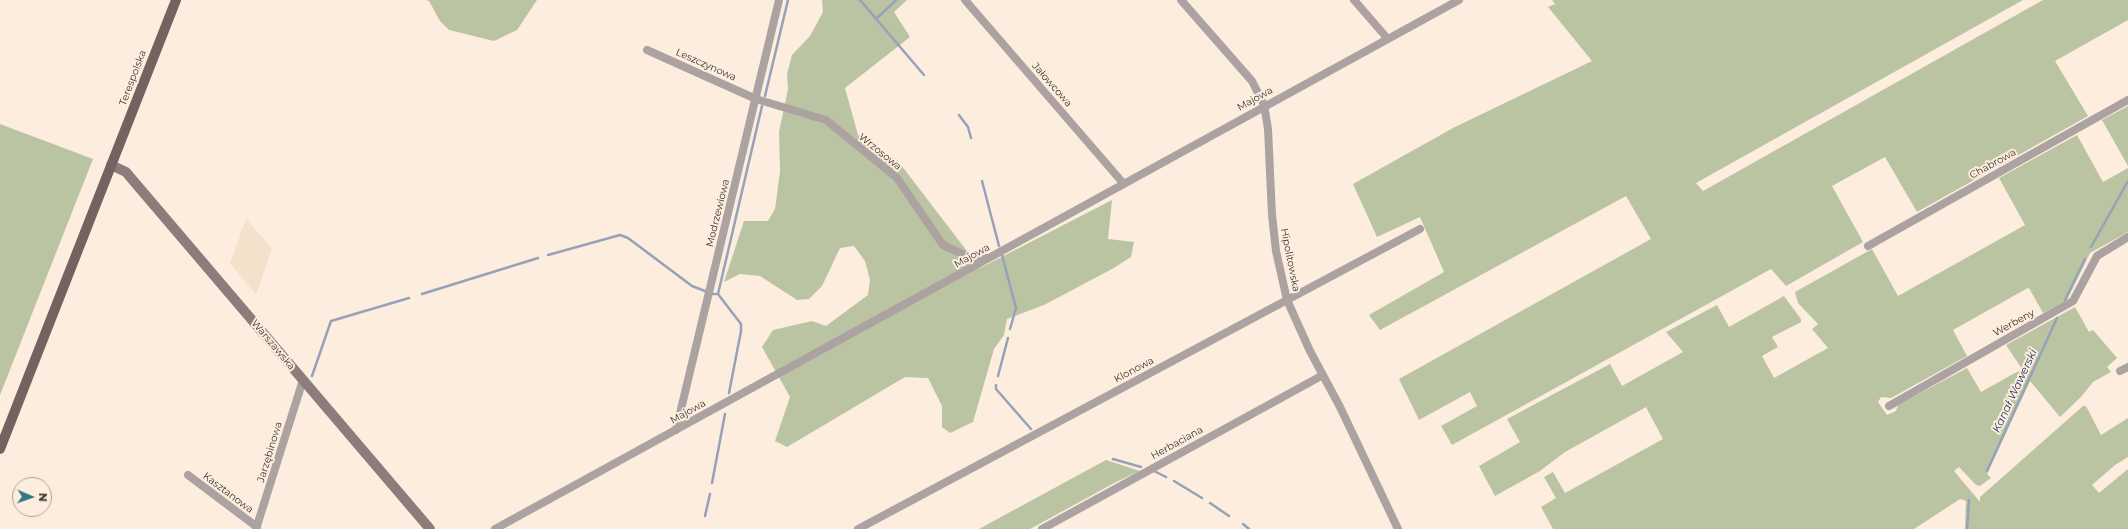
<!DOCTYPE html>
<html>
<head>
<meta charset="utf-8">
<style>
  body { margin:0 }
  #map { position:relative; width:2128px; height:529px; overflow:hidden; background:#fcedde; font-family:Montserrat,sans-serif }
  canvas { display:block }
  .north { position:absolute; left:12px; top:477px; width:40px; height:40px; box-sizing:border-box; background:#fcedde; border:1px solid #afa498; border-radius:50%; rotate:92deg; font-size:11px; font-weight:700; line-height:16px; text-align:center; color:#3c3630 }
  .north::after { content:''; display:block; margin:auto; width:14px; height:18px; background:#317882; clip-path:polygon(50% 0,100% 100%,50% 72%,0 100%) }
</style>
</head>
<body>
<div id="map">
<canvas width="2128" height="529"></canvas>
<div class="north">N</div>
</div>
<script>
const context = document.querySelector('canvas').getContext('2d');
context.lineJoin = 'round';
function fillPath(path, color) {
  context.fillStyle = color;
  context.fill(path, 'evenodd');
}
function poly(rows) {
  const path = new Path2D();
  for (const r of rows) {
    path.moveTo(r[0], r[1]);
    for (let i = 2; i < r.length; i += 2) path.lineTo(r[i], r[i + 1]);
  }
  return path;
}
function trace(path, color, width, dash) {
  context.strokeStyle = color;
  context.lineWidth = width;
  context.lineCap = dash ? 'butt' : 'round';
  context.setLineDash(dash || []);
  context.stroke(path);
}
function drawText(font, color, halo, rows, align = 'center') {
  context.font = font + ' Montserrat,sans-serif';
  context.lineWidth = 4;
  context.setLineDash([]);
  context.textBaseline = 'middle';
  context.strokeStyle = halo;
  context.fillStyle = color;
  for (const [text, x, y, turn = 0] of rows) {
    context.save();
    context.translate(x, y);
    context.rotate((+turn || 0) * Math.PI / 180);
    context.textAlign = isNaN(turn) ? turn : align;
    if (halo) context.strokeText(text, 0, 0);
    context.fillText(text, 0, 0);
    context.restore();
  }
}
const built = poly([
  [246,219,272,248,256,295,230,263]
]);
const green = poly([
  [425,0,537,0,517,30,494,41,449,30,440,21,429,1],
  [822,0,907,0,894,12,910,37,845,88,858,135,898,161,980,268,1112,200,1108,239,1134,242,1131,257,1112,269,1044,305,1007,319,1004,335,994,349,973,422,950,433,942,427,942,406,928,378,905,377,787,447,775,441,790,397,762,347,773,330,812,321,826,326,868,295,870,280,865,261,854,246,840,248,822,286,809,299,797,300,760,276,740,274,724,282,744,221,768,221,775,209,780,171,779,132,788,89,787,74,792,55,810,36,823,12],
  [1552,0,2023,0,1696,183,1703,191,2043,0,2128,0,2128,20,2055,61,2088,116,1917,212,1885,157,1832,186,1863,242,1786,286,1771,269,1452,445,1441,426,1477,406,1470,392,1419,420,1399,379,1651,239,1626,196,1380,330,1369,315,1444,272,1420,217,1377,237,1353,184,1453,128,1592,61,1548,7,1555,4],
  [2128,106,2128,166,2102,120],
  [0,124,93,159,0,395],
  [2077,135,2103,182,2128,168,2128,232,2090,253,2067,300,2043,313,2029,288,2026,289,1953,330,1967,356,1891,398,1881,397,1878,402,1887,415,1896,411,1898,405,1967,368,1981,392,2022,369,2006,345,2075,307,2089,332,2093,330,2117,358,2107,367,2111,372,2093,382,2081,397,2060,417,2030,381,1987,474,1991,478,1980,486,1976,485,1959,467,1954,471,1980,502,1980,497,2083,406,2086,406,2101,435,2128,418,2128,457,2115,465,2092,485,2099,493,2128,469,2128,529,1965,529,1966,501,1960,499,1914,529,1553,529,1541,507,1556,498,1544,477,1553,472,1565,493,1663,439,1646,407,1565,452,1540,471,1495,496,1479,466,1520,442,1507,419,1610,364,1622,386,1683,352,1666,332,1717,305,1729,327,1784,296,1801,319,1801,322,1772,337,1778,347,1762,356,1774,378,1828,348,1812,329,1818,324,1798,303,1795,292,1872,249,1898,296,2025,225,1999,178],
  [1106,460,1140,471,1116,482,1030,529,979,529]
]);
const stream = poly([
  [860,0,924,75],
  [876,19,896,0],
  [765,96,788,0],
  [959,115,968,127,971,138],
  [982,181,999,246],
  [2091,247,2128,181],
  [548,255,620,235,628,238,692,286,705,291],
  [1002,255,1016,308,1010,329],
  [422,294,538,258],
  [713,294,718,294,741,324,741,331,729,393],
  [718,294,762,106],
  [2065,300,2085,259],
  [312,376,331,321,409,298],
  [998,376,1008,338],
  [996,385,996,389,1031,429],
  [1113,459,1141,467],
  [1154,471,1166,477],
  [1987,471,2057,318],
  [1174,481,1202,498],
  [712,483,725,414],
  [1210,503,1229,516],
  [705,516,710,494],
  [1243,524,1249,529],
  [1967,529,1969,500]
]);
const street = poly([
  [965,0,1123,183],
  [1181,0,1252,81,1264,105,1268,129,1272,215,1276,251,1287,300,1310,351,1340,407,1398,529],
  [1354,0,1387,38],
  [647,50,756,99,826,120,897,178,943,245,969,257,988,258],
  [1868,246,2128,100],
  [2120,371,2128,367],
  [1889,406,2073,301,2097,256,2128,237],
  [676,430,779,0],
  [188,475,257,527],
  [256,529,303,380],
  [495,529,1459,0],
  [858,529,1420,229],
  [1042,529,1323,375]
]);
const secondary = poly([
  [111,165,126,172,131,178,430,529]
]);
const primary = poly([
  [0,449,176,0]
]);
const streetNames = [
  ["Leszczynowa",706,65,24],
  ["Terespolska",133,78,-69],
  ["Jałowcowa",1052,85,49],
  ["Majowa",1255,99,-29],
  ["Wrzosowa",880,152,39],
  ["Chabrowa",1993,164,-29],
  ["Modrzewiowa",718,213,-76],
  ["Majowa",972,256,-29],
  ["Hipolitowska",1290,260,79],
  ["Werbeny",2014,323,-29],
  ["Warszawska",273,345,50],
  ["Klonowa",1134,370,-28],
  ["Majowa",688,412,-29],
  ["Herbaciana",1177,443,-29],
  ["Jarzębinowa",270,452,-73],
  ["Kasztanowa",228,493,37]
];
const waterNames = [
  ["Kanał Wawerski",2015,391,-65]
];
fillPath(built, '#f4e1cc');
fillPath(green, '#bac4a2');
trace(stream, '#96a2b7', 2.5);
trace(street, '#aca2a1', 8);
trace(secondary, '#8b7d7b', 10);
trace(primary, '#736260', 10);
drawText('10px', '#3c3630', '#fcedde', streetNames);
drawText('italic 11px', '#1b345e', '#fcedde', waterNames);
</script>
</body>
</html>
